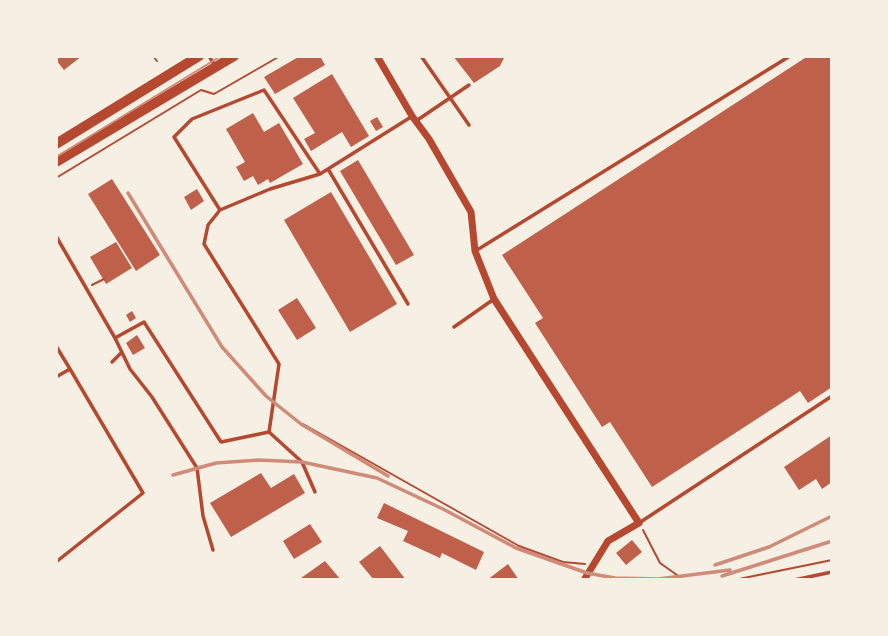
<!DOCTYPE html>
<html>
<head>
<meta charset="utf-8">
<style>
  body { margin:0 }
  #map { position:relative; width:888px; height:636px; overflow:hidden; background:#f6efe4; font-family:"Nunito Sans",sans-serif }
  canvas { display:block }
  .frame { position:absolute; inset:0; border:58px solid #f6efe4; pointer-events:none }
</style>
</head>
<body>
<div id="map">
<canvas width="888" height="636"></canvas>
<div class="frame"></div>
</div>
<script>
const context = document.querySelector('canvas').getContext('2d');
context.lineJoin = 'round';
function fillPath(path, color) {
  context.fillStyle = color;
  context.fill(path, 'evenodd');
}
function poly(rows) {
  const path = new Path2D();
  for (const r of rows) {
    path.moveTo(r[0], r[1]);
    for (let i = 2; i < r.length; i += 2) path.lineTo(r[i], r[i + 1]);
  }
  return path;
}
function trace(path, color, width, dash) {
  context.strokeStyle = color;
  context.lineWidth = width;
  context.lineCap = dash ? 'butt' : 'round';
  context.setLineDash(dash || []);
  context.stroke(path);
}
const building = poly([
  [56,56,82,56,64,70,56,60],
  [300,56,320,56,325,65,275,94,264,77],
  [453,56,505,56,500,66,474,83],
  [808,56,832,56,832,387,808,403,800,391,652,487,610,422,602,427,535,323,543,318,502,255],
  [332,74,369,136,351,147,342,132,311,151,304,139,315,133,293,98],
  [253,113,264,132,279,123,303,164,270,183,268,179,258,185,253,176,244,181,236,167,245,162,226,129],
  [377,117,383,127,376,131,370,121],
  [358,160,414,255,396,265,340,171],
  [112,179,160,255,136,271,88,194],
  [197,189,204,201,191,210,184,197],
  [331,192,397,304,350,332,284,220],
  [116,242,132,268,106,284,90,257],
  [297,298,316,328,297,340,278,310],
  [132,311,136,318,130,322,126,315],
  [137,335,145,348,133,355,126,343],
  [832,435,832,482,822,489,816,479,799,490,784,467],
  [261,473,271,488,294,474,305,493,231,537,210,503],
  [384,503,484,552,476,570,442,553,440,558,403,541,408,531,377,518],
  [310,524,322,542,294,559,283,541],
  [632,540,642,552,626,565,616,553],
  [380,546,406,580,374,580,359,562],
  [325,561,341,580,303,580,301,578],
  [508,564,519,580,487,580]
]);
const path = poly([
  [153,56,157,61],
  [56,178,201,90,214,94,280,56],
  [92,285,104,279],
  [303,424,519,546,563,562,585,564],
  [643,530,660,563,684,580],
  [734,580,832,560]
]);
const service = poly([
  [209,56,215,66],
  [421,56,469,125],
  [416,121,469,85],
  [328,169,408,304],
  [220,210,270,189,320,174],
  [56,236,115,338,144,322,221,442,269,432,302,462,315,492],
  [477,250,790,56],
  [454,327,494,299],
  [115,338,130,369,152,397,197,468,203,516,213,550],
  [56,346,70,369],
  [112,362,122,352],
  [56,377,70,369,143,493,56,562],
  [269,432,279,364,204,244,208,225,220,210,174,137,192,119,264,90,320,174,411,117],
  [639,523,832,396],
  [794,580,832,572]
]);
const minor = poly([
  [377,56,412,116,429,139,471,212,475,251,494,299,639,523,608,541,584,580]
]);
const secondary = poly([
  [56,144,199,56],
  [56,162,234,56]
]);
const tram = poly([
  [56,157,221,56]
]);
const rail = poly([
  [128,193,222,347,266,396,301,424,388,476],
  [173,475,216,463,259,460,302,462,377,478,443,509,516,548,587,573,615,578,658,579,730,570],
  [715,565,769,547,832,516],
  [722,576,832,541]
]);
fillPath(building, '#bf614a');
trace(path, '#b5482f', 2);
trace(service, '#b5482f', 3.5);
trace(minor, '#b5482f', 7);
trace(secondary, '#b5482f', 10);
trace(tram, '#cf8b77', 2);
trace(rail, '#cf8b77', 3.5);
</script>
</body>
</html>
